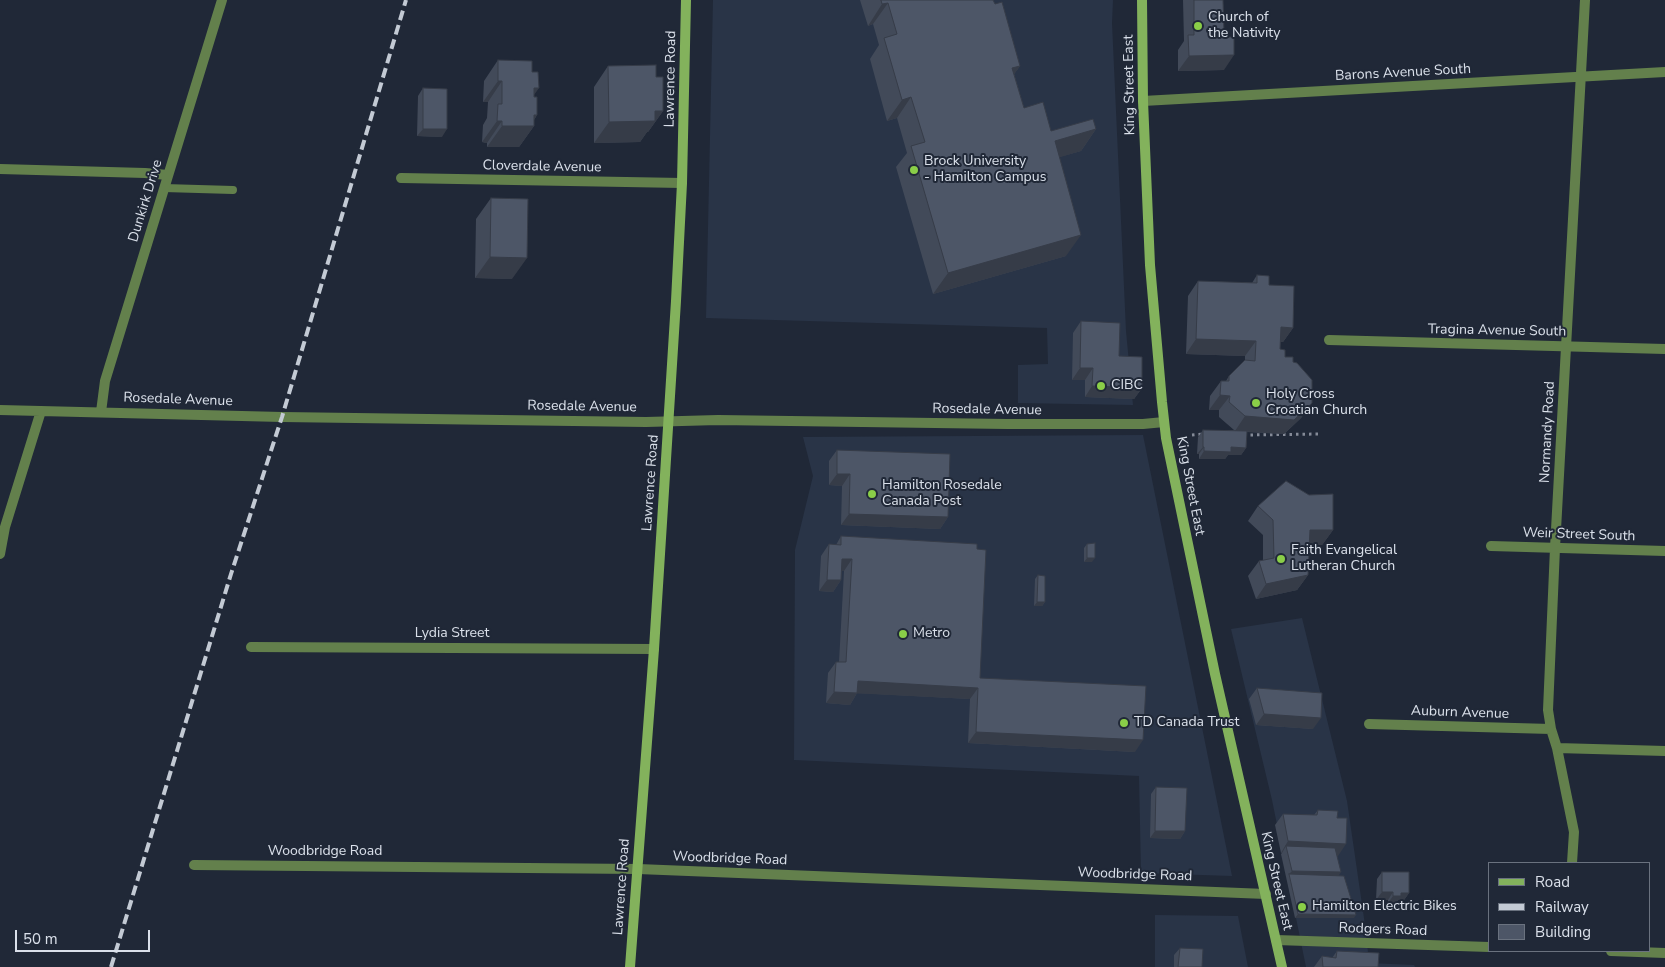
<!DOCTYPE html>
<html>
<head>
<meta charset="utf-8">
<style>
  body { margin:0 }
  #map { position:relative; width:1665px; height:967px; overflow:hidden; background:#202837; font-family:"Nunito Sans",sans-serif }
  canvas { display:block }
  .legend { position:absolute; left:1488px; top:862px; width:162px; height:90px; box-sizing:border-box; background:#202837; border:1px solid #6a727f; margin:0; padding:6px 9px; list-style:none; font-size:15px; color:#dae0ea }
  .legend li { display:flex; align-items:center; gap:10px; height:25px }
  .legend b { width:25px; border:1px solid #6a727f }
  .scale { position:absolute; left:15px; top:930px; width:135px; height:22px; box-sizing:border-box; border:2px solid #dae0ea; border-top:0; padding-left:6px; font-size:15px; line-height:18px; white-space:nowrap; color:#dae0ea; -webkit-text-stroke:4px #202837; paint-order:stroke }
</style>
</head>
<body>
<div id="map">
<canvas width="1665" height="967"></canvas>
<ul class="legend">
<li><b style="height:6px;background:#83b25c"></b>Road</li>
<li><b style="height:6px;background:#c3cad4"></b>Railway</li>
<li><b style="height:14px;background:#4d5667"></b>Building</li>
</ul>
<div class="scale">50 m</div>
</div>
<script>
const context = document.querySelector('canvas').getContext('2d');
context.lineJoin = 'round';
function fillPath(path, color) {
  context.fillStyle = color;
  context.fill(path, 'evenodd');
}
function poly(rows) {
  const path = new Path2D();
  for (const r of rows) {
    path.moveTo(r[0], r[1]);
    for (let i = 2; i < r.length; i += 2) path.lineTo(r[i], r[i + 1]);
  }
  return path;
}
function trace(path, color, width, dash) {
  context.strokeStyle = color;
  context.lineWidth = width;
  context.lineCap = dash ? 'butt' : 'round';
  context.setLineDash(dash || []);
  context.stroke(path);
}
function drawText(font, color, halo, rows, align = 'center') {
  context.font = font + ' "Nunito Sans",sans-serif';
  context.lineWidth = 4;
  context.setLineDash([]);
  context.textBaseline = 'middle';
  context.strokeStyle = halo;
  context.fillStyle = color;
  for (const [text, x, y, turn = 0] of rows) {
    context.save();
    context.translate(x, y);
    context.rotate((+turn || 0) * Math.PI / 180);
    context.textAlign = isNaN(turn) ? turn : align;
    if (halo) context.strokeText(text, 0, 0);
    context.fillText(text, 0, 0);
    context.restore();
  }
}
const built = poly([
  [713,0,1113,0,1112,23,1126,331,1133,405,1018,403,1018,365,1048,364,1047,328,706,318],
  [1143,435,1232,876,1141,873,1139,776,794,760,795,550,813,476,803,437],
  [1302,618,1347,801,1366,932,1369,963,1414,965,1415,967,1306,967,1272,800,1231,629],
  [1155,915,1238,916,1248,967,1155,967]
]);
const path = poly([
  [1192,435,1203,434],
  [1244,435,1321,434]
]);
const lane = poly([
  [164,188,233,190]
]);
const street = poly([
  [1143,101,1665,72],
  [0,169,145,173,168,175],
  [401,178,682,183],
  [1329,340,1665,349],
  [0,410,282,417,646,422,718,420,1007,424,1143,424,1164,422],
  [101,412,105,381,222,0],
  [1491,546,1665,551],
  [0,554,5,527,41,411],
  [251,647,654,649],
  [1369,724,1551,729],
  [1557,748,1665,751],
  [1572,863,1574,832,1557,748,1551,729,1548,710,1555,548,1585,0],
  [194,865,638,869,1266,894],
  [1276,940,1489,947],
  [1611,951,1665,953]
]);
const secondary = poly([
  [1142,0,1143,101,1150,265,1162,402,1166,438,1215,674,1282,967],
  [630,967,654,649,676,301,682,183,686,0]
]);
const rail = poly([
  [111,967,231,574,282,417,406,0]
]);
const wall = poly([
  [860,0,993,0,1020,66,1014,74,1024,108,1051,131,1096,129,1081,151,1059,157,1066,256,933,294,896,167,907,153,897,118,887,121,870,59,879,45,873,24,868,26],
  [1183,0,1223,0,1224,70,1178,71,1178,50,1184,41],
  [498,60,532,72,534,95,537,115,534,120,534,126,519,147,487,147,487,143,482,142,483,125,487,118,488,102,483,102,484,81],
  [608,66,656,77,663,111,648,132,647,132,640,142,594,143,594,87],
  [423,88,442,137,417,136,418,96],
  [491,198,512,279,475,278,476,219],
  [1257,275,1269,285,1293,328,1283,342,1280,342,1280,349,1285,357,1293,362,1312,403,1301,418,1284,434,1247,432,1246,448,1241,455,1228,455,1225,459,1199,459,1199,454,1197,454,1198,437,1203,430,1234,430,1219,417,1219,410,1209,410,1210,396,1221,381,1226,381,1229,376,1245,360,1245,356,1186,354,1188,296,1198,281,1252,283],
  [1081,321,1119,356,1142,388,1134,399,1085,397,1085,380,1072,380,1073,333],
  [837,450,948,517,940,529,841,525,842,486,829,485,829,461],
  [1258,506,1333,530,1322,545,1309,545,1308,575,1297,590,1256,599,1248,576,1259,561,1263,560,1263,535,1248,521],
  [841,536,977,549,980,678,1135,752,968,743,970,699,857,693,850,705,826,703,828,673,836,662,839,662,844,571,841,570,841,580,833,592,819,591,821,556,829,544,836,545],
  [1087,544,1092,562,1084,562,1084,548],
  [1038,575,1045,602,1042,606,1034,606,1035,579],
  [1257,688,1313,729,1256,725,1249,699],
  [1156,787,1185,831,1180,839,1150,838,1151,794],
  [1318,810,1337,818,1338,856,1337,856,1338,876,1354,918,1295,918,1281,854,1282,853,1281,853,1275,825,1283,814,1314,815],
  [1382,872,1409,893,1404,900,1398,900,1396,904,1388,903,1388,900,1376,900,1377,879],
  [1180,948,1202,967,1174,967,1174,955],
  [1337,951,1378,967,1314,967,1322,956,1332,958]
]);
const shadedWall = poly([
  [888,3,873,24,868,26,882,4],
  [1234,55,1224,70,1178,71,1189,56],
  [1020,66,1005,87,1012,68],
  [498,81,502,81,488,102,483,102],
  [534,88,539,88,524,109],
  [911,97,897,118,887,121,902,100],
  [655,111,663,111,648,132,647,132,640,142,594,143,609,122],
  [534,115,537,115,529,126,534,126,519,147,487,147,502,126],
  [497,121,502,121,487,143,482,142],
  [423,129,447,129,442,137,417,136],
  [1096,129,1081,151,1040,163,1055,141],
  [1081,235,1066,256,933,294,948,273],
  [490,257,527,258,512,279,475,278],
  [1281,327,1293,328,1283,342,1271,342],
  [1196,339,1256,341,1245,356,1186,354],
  [1080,368,1093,368,1085,380,1072,380],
  [1092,386,1142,388,1134,399,1085,397],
  [1220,395,1230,396,1219,410,1209,410],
  [1312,403,1301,418,1284,434,1235,431,1245,416],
  [1203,447,1204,447,1199,454,1197,454],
  [1231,447,1246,448,1241,455,1228,455,1225,459,1199,459,1204,451],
  [837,474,850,474,842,486,829,485],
  [849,514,948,517,940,529,841,525],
  [1310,530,1333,530,1322,545,1299,545],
  [1087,558,1095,558,1092,562,1084,562],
  [842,559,852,559,844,571,834,570],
  [1308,575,1297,590,1256,599,1266,584],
  [827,580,841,580,833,592,819,591],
  [1037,602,1045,602,1042,606,1034,606],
  [858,681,978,688,970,699,850,693],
  [834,692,857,693,850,705,826,703],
  [1264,714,1321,718,1313,729,1256,725],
  [976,732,1143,740,1135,752,968,743],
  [1155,831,1185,831,1180,839,1150,838],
  [1288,841,1346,844,1338,856,1288,853,1286,846,1282,853,1281,853],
  [1292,871,1341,872,1336,880,1289,874],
  [1382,892,1393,892,1388,900,1376,900],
  [1401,893,1409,893,1404,900,1398,900,1396,904,1388,903,1393,896],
  [1298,914,1356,915,1354,918,1295,918]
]);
const building = poly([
  [881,0,993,0,995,4,1002,2,1020,66,1012,68,1024,108,1043,102,1051,131,1093,119,1096,129,1055,141,1081,235,948,273,911,146,925,142,911,97,902,100,884,38,897,34,888,3,882,4,881,0],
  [1194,0,1223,0,1224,33,1227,33,1228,37,1234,37,1234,55,1189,56,1188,35,1194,35,1194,0],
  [498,60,532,61,532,72,538,72,539,88,534,88,534,97,537,97,537,115,534,115,534,126,502,126,502,121,497,121,498,104,502,104,502,81,498,81,498,60],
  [656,65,656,77,663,77,663,111,655,111,655,121,609,122,608,66,656,65],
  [423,88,447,89,447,129,423,129,423,88],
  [491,198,528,199,527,258,490,257,491,198],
  [1257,275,1269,276,1269,285,1294,286,1293,328,1281,327,1280,349,1285,350,1285,357,1293,357,1293,362,1297,363,1312,380,1312,403,1294,420,1245,416,1229,402,1230,396,1220,395,1221,381,1229,381,1229,376,1245,360,1255,361,1256,341,1196,339,1198,281,1257,283,1257,275],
  [1081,321,1120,323,1119,356,1142,357,1142,388,1092,386,1093,368,1080,368,1081,321],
  [1203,430,1247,431,1246,448,1231,447,1231,452,1204,451,1204,447,1203,447,1203,430],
  [837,450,950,454,948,517,849,514,850,474,837,474,837,450],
  [1286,481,1309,495,1333,494,1333,530,1310,530,1308,575,1266,584,1259,561,1274,558,1273,520,1258,506,1286,481],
  [841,536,977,544,977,549,986,550,980,678,1146,686,1143,740,976,732,978,688,858,681,857,693,834,692,836,662,846,662,852,559,842,559,841,580,827,580,829,544,841,545,841,536],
  [1095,543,1095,558,1087,558,1087,544,1095,543],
  [1038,575,1045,576,1045,602,1037,602,1038,575],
  [1257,688,1322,693,1321,718,1264,714,1257,688],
  [1156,787,1187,788,1185,831,1155,831,1156,787],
  [1318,810,1338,811,1337,818,1347,818,1346,844,1288,841,1283,814,1317,815,1318,810],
  [1286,846,1335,848,1341,872,1292,871,1286,846],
  [1382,872,1409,872,1409,893,1401,893,1401,896,1393,896,1393,892,1382,892,1382,872],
  [1289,874,1344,876,1356,915,1298,914,1289,874],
  [1180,948,1203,949,1202,967,1178,967,1180,948],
  [1337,951,1379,953,1378,967,1323,967,1322,956,1336,958,1337,951]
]);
const markers = [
  [1198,26,5,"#8ace48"],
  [914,170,5,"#8ace48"],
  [1101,386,5,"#8ace48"],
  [1256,403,5,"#8ace48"],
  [872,494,5,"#8ace48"],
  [1281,559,5,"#8ace48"],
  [903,634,5,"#8ace48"],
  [1124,723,5,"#8ace48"],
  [1302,907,5,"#8ace48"]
];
const poiNames = [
  ["Church of",1208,18],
  ["the Nativity",1208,34],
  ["Brock University",924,162],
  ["- Hamilton Campus",924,178],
  ["CIBC",1111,386],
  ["Holy Cross",1266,395],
  ["Croatian Church",1266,411],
  ["Hamilton Rosedale",882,486],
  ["Canada Post",882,502],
  ["Faith Evangelical",1291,551],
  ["Lutheran Church",1291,567],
  ["Metro",913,634],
  ["TD Canada Trust",1134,723],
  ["Hamilton Electric Bikes",1312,907]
];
const streetNames = [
  ["Barons Avenue South",1403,73,-3],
  ["Lawrence Road",671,79,-89],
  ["King Street East",1130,85,-91],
  ["Cloverdale Avenue",542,167,1],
  ["Dunkirk Drive",146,201,-73],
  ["Tragina Avenue South",1497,331,1],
  ["Rosedale Avenue",178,400,2],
  ["Rosedale Avenue",582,407,1],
  ["Rosedale Avenue",987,410,1],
  ["Normandy Road",1548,432,-87],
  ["Lawrence Road",651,483,-86],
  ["King Street East",1190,486,79],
  ["Weir Street South",1579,535,2],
  ["Lydia Street",452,634],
  ["Auburn Avenue",1460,713,2],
  ["Woodbridge Road",325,852],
  ["Woodbridge Road",730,859,2],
  ["Woodbridge Road",1135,875,2],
  ["King Street East",1276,881,77],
  ["Lawrence Road",622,887,-86],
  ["Rodgers Road",1383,930,2]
];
fillPath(built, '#293447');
trace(path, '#858b98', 3, [2.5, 4]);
trace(lane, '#63804c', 8);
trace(street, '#63804c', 10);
trace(secondary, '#83b25c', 10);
trace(rail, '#c3cad4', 4, [10, 5]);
fillPath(wall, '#424a59');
fillPath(shadedWall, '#363c48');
fillPath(building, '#4d5667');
trace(building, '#363c48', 1);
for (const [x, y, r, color] of markers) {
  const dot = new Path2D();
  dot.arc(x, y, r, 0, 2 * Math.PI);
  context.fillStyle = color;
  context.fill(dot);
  trace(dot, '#202837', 2);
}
drawText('14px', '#dae0ea', '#202837', poiNames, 'left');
drawText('14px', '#dae0ea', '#202837', streetNames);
</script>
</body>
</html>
